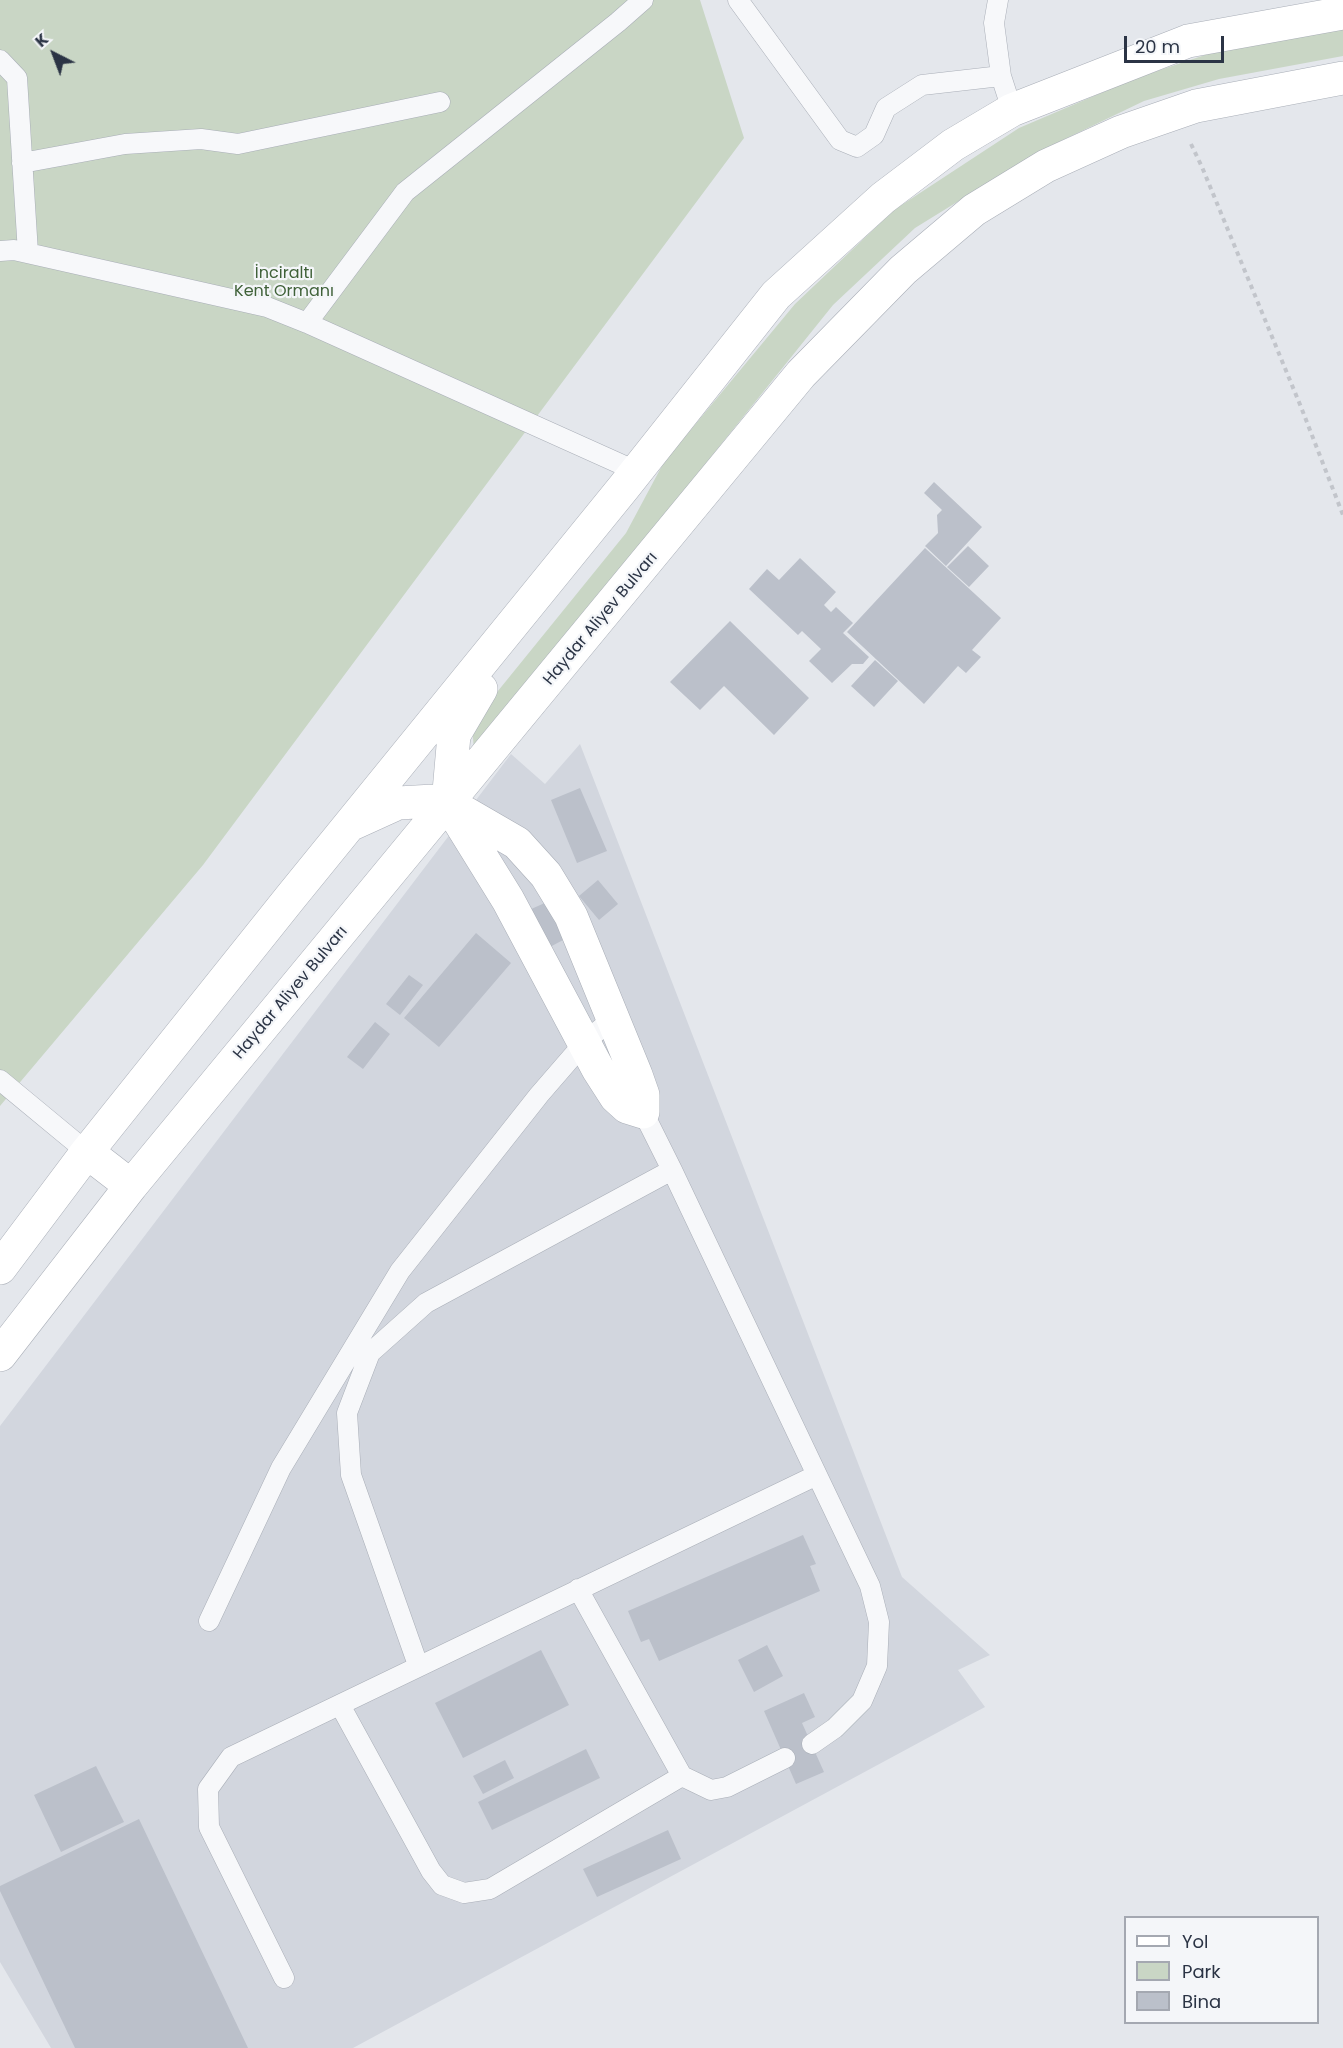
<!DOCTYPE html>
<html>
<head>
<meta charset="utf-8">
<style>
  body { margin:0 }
  #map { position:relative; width:1343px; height:2048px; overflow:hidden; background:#e4e7ec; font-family:Poppins,sans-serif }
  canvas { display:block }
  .legend { position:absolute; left:1124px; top:1916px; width:195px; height:108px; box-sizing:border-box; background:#f4f6f9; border:2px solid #a4a8b1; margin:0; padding:8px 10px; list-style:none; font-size:18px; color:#2b3445 }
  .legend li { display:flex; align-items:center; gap:12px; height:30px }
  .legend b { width:30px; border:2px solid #a4a8b1 }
  .north { position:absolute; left:24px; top:24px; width:60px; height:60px; -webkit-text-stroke:4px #f4f6f9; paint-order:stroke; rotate:318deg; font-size:16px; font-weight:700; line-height:24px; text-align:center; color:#2b3445 }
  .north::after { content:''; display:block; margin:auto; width:21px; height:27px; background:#2b3445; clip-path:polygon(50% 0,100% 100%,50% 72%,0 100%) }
  .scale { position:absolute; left:1124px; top:36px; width:100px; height:27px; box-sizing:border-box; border:3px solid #2b3445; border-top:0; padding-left:8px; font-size:18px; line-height:21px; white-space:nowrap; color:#2b3445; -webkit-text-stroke:4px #f4f6f9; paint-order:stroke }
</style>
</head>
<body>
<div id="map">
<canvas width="1343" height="2048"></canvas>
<ul class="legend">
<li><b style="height:8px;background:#fff"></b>Yol</li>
<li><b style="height:16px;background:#c9d6c5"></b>Park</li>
<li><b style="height:16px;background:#bbc0ca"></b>Bina</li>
</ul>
<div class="north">K</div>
<div class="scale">20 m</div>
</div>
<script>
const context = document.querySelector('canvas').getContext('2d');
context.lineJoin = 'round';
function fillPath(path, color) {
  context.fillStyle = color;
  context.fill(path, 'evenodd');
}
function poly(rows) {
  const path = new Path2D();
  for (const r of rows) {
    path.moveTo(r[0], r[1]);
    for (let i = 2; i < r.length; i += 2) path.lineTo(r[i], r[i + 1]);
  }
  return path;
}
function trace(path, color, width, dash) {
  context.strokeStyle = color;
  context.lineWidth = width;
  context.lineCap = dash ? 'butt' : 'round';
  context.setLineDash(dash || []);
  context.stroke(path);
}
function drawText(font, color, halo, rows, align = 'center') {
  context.font = font + ' Poppins,sans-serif';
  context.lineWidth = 4.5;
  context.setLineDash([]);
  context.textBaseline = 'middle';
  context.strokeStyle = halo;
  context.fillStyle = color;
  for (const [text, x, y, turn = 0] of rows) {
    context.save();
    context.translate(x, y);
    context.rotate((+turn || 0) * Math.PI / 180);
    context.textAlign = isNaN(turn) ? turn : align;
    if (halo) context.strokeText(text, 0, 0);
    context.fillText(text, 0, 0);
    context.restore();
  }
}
const built = poly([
  [580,744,902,1577,990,1655,958,1670,985,1707,353,2048,51,2048,0,1962,0,1426,511,754,545,784]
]);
const green = poly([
  [0,0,700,0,744,138,203,865,0,1106],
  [1343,29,1343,56,1219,79,1144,101,1038,152,915,228,833,305,474,752,472,723,626,533,664,462,795,304,894,210,1019,128,1136,78,1208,54]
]);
const building = poly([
  [934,482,982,527,946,566,925,546,938,533,937,515,942,510,924,493],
  [968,546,989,566,969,587,947,567],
  [925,548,1001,618,972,650,981,657,966,673,958,666,924,704,847,632],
  [800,558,836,592,824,605,831,612,836,607,853,623,843,633,869,657,863,664,852,664,832,683,809,661,821,649,802,631,798,635,749,589,767,569,779,580],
  [730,621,809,698,774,735,724,686,700,710,670,682],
  [875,660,898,681,874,707,851,686],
  [580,788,607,851,577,863,551,800],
  [598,880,618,904,599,920,579,896],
  [547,902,565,939,548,948,529,910],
  [476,933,511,963,439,1047,404,1018],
  [409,975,423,985,400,1015,386,1004],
  [375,1022,390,1034,363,1069,347,1057],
  [803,1535,816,1564,810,1566,820,1591,659,1661,649,1639,641,1642,628,1611],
  [767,1645,783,1676,754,1692,738,1660],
  [541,1650,569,1705,463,1758,435,1703],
  [804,1693,815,1717,802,1723,824,1772,796,1784,764,1711],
  [586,1749,600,1778,492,1830,478,1802],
  [505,1760,514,1778,483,1794,473,1776],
  [96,1766,124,1822,61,1852,34,1795],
  [139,1819,248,2048,75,2048,0,1891,0,1886],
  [668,1830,681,1859,597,1897,583,1869]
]);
const path = poly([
  [1191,144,1202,167,1301,407,1343,515]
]);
const lane = poly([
  [738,0,840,140,857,147,874,135,886,108,922,85,1001,76,1012,110],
  [998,0,994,23,1001,76],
  [0,60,17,78,28,253],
  [22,163,125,144,201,139,238,144,440,102],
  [0,251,14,250,267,307,307,323,636,471],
  [307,323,405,192,618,22,643,0],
  [0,1080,87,1152],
  [578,1589,682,1776],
  [209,1621,281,1468,400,1271,539,1095,584,1043,613,1018],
  [418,1665,351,1475,347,1413,370,1353,426,1303,672,1170],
  [340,1705,431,1871,442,1885,464,1893,490,1889,682,1776,711,1790,727,1787,785,1758],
  [812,1744,835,1728,862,1701,877,1666,879,1622,870,1586,817,1475],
  [284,1978,209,1827,208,1789,231,1757,817,1475,672,1170,643,1112]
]);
const secondary = poly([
  [354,823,398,803,434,801,448,803,517,843,546,875,571,916,636,1075,643,1095,643,1112,627,1107,616,1097,598,1069,508,900,448,803,454,735,481,689],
  [87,1152,131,1186],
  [0,1268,87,1152,290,898,624,487,776,295,883,198,953,145,1012,110,1188,41,1343,13],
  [0,1355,131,1186,801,374,903,270,974,210,1046,166,1121,132,1196,106,1343,78]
]);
const parkNames = [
  ["İnciraltı",284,274],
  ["Kent Ormanı",284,292]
];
const streetNames = [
  ["Haydar Aliyev Bulvarı",601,619,-50],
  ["Haydar Aliyev Bulvarı",291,993,-50]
];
fillPath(built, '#d2d6de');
fillPath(green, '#c9d6c5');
fillPath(building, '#bbc0ca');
trace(lane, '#a9aeb7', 21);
trace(secondary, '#a9aeb7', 34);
trace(path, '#c2c5cb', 4, [4.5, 4.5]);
trace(lane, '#f7f8fa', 20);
trace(secondary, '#fff', 33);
drawText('16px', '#3f6138', '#f4f6f9', parkNames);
drawText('16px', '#2b3445', '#f4f6f9', streetNames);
</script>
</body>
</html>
